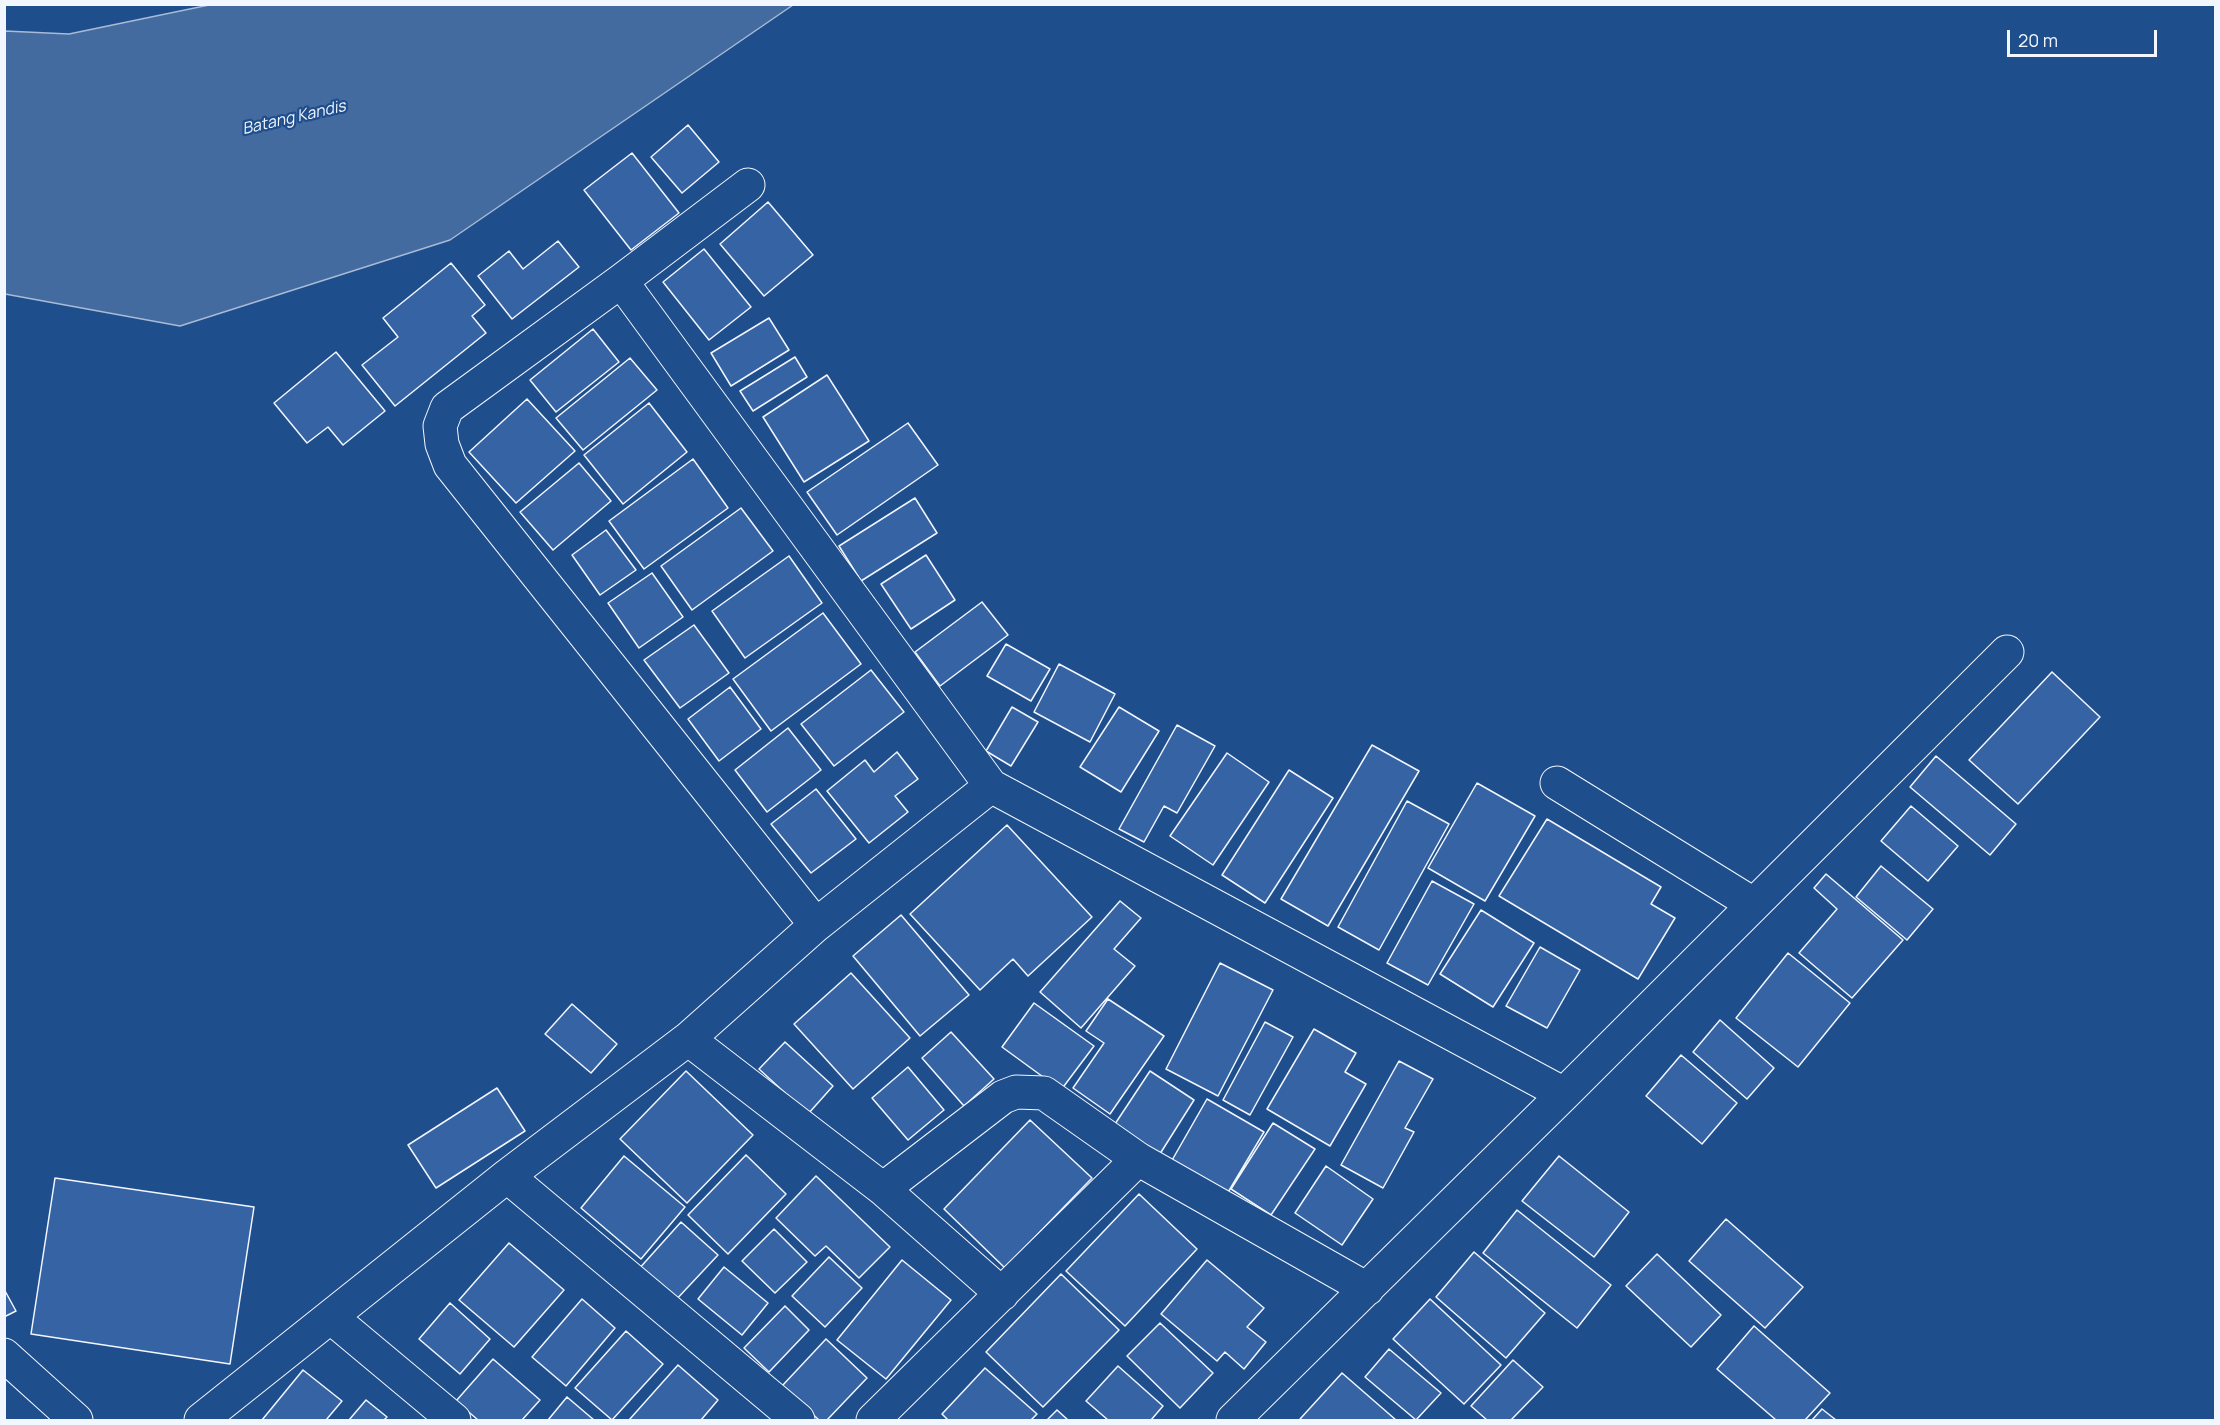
<!DOCTYPE html>
<html>
<head>
<meta charset="utf-8">
<style>
  body { margin:0 }
  #map { position:relative; width:2220px; height:1425px; overflow:hidden; background:#1f4e8c; font-family:Manrope,sans-serif }
  canvas { display:block }
  .frame { position:absolute; inset:0; border:6px solid #f2f6ff; pointer-events:none }
  .scale { position:absolute; left:2007px; top:30px; width:150px; height:27px; box-sizing:border-box; border:3px solid #f2f6ff; border-top:0; padding-left:8px; font-size:18px; line-height:21px; white-space:nowrap; color:#f2f6ff; -webkit-text-stroke:4px #1f4e8c; paint-order:stroke }
</style>
</head>
<body>
<div id="map">
<canvas width="2220" height="1425"></canvas>
<div class="frame"></div>
<div class="scale">20 m</div>
</div>
<script>
const context = document.querySelector('canvas').getContext('2d');
context.lineJoin = 'round';
function fillPath(path, color) {
  context.fillStyle = color;
  context.fill(path, 'evenodd');
}
function poly(rows) {
  const path = new Path2D();
  for (const r of rows) {
    path.moveTo(r[0], r[1]);
    for (let i = 2; i < r.length; i += 2) path.lineTo(r[i], r[i + 1]);
  }
  return path;
}
function trace(path, color, width, dash) {
  context.strokeStyle = color;
  context.lineWidth = width;
  context.lineCap = dash ? 'butt' : 'round';
  context.setLineDash(dash || []);
  context.stroke(path);
}
function drawText(font, color, halo, rows, align = 'center') {
  context.font = font + ' Manrope,sans-serif';
  context.lineWidth = 4.5;
  context.setLineDash([]);
  context.textBaseline = 'middle';
  context.strokeStyle = halo;
  context.fillStyle = color;
  for (const [text, x, y, turn = 0] of rows) {
    context.save();
    context.translate(x, y);
    context.rotate((+turn || 0) * Math.PI / 180);
    context.textAlign = isNaN(turn) ? turn : align;
    if (halo) context.strokeText(text, 0, 0);
    context.fillText(text, 0, 0);
    context.restore();
  }
}
const water = poly([
  [209,5,209,4,793,5,450,240,180,326,5,294,5,31,69,34,209,5]
]);
const building = poly([
  [688,125,719,162,682,193,651,157,688,125],
  [632,153,679,213,631,250,584,190,632,153],
  [768,202,813,255,764,296,720,244,768,202],
  [558,241,579,267,512,319,478,276,509,251,523,269,558,241],
  [704,249,751,307,709,340,663,282,704,249],
  [451,263,485,305,472,316,486,333,395,406,362,365,398,337,383,318,451,263],
  [769,318,789,350,731,386,711,353,769,318],
  [593,329,619,362,556,412,530,380,593,329],
  [336,352,385,411,343,445,328,427,307,443,274,403,336,352],
  [795,357,807,377,753,411,740,391,795,357],
  [630,358,657,390,583,450,556,418,630,358],
  [827,375,869,441,804,482,763,417,827,375],
  [527,399,575,451,516,503,469,452,527,399],
  [649,403,687,452,623,504,584,455,649,403],
  [908,423,938,465,837,535,807,492,908,423],
  [693,459,728,508,644,569,609,521,693,459],
  [579,463,611,501,553,550,520,512,579,463],
  [915,498,937,533,861,581,839,546,915,498],
  [741,508,773,551,692,610,661,566,741,508],
  [606,530,636,570,600,595,572,555,606,530],
  [926,555,955,600,911,629,881,584,926,555],
  [789,556,822,603,745,658,712,611,789,556],
  [652,573,683,617,639,648,608,603,652,573],
  [982,602,1008,635,940,686,915,652,982,602],
  [823,613,861,664,771,731,733,679,823,613],
  [694,625,729,673,680,708,644,660,694,625],
  [1006,644,1050,669,1031,701,987,676,1006,644],
  [1059,664,1115,694,1090,742,1034,712,1059,664],
  [871,670,904,712,834,766,801,724,871,670],
  [2052,672,2100,717,2018,804,1969,760,2052,672],
  [730,687,761,729,719,761,688,719,730,687],
  [1012,707,1038,722,1011,766,986,751,1012,707],
  [1119,707,1159,731,1121,792,1080,767,1119,707],
  [1177,725,1215,746,1177,813,1164,806,1144,842,1119,829,1177,725],
  [788,728,821,770,767,812,735,770,788,728],
  [1372,745,1419,771,1328,926,1281,899,1372,745],
  [897,752,918,779,895,796,908,812,869,843,827,791,865,760,874,772,897,752],
  [1227,753,1269,782,1213,865,1170,836,1227,753],
  [1936,756,2016,824,1990,855,1910,787,1936,756],
  [1289,770,1333,798,1265,903,1222,875,1289,770],
  [1477,783,1535,816,1485,901,1428,868,1477,783],
  [816,789,856,839,811,873,771,824,816,789],
  [1407,801,1449,824,1379,950,1338,927,1407,801],
  [1911,806,1958,846,1928,881,1881,841,1911,806],
  [1547,819,1661,887,1651,904,1675,918,1638,979,1499,896,1547,819],
  [1007,825,1092,917,1028,976,1013,959,980,990,910,914,1007,825],
  [1881,866,1933,909,1907,940,1856,897,1881,866],
  [1826,874,1903,940,1852,998,1799,953,1837,909,1814,888,1826,874],
  [1432,881,1474,904,1428,985,1387,963,1432,881],
  [1120,901,1141,918,1114,949,1135,966,1081,1028,1040,992,1120,901],
  [1481,910,1534,943,1493,1007,1440,974,1481,910],
  [901,915,969,995,920,1036,853,956,901,915],
  [1540,947,1580,970,1547,1028,1506,1006,1540,947],
  [1788,953,1850,1003,1798,1067,1736,1018,1788,953],
  [1220,963,1273,990,1218,1096,1166,1069,1220,963],
  [851,973,910,1038,853,1089,794,1024,851,973],
  [1108,999,1164,1036,1110,1114,1073,1088,1104,1043,1086,1031,1108,999],
  [1034,1003,1094,1046,1061,1090,1002,1047,1034,1003],
  [572,1004,617,1044,591,1073,545,1034,572,1004],
  [1720,1020,1774,1068,1747,1099,1693,1052,1720,1020],
  [1265,1022,1293,1037,1250,1115,1223,1100,1265,1022],
  [1314,1029,1356,1053,1345,1072,1366,1084,1330,1146,1267,1109,1314,1029],
  [951,1032,994,1079,964,1106,922,1058,951,1032],
  [785,1042,833,1086,808,1114,759,1069,785,1042],
  [1681,1055,1737,1103,1702,1144,1646,1096,1681,1055],
  [1399,1061,1433,1079,1405,1128,1414,1132,1383,1188,1341,1165,1399,1061],
  [908,1067,944,1110,908,1140,872,1098,908,1067],
  [686,1071,753,1135,687,1203,620,1139,686,1071],
  [1150,1071,1194,1100,1158,1157,1113,1127,1150,1071],
  [497,1088,525,1131,436,1188,408,1145,497,1088],
  [1207,1099,1264,1132,1227,1194,1171,1162,1207,1099],
  [1030,1120,1092,1178,1005,1268,944,1209,1030,1120],
  [1273,1123,1315,1149,1271,1215,1231,1189,1273,1123],
  [746,1155,786,1194,728,1254,688,1215,746,1155],
  [624,1156,685,1207,641,1259,581,1208,624,1156],
  [1559,1156,1629,1212,1594,1257,1522,1201,1559,1156],
  [1326,1166,1373,1199,1342,1245,1295,1213,1326,1166],
  [816,1176,890,1247,859,1278,826,1246,815,1256,776,1218,816,1176],
  [55,1178,254,1207,230,1364,31,1334,55,1178],
  [1139,1194,1197,1249,1125,1326,1066,1271,1139,1194],
  [1517,1210,1611,1285,1577,1328,1483,1253,1517,1210],
  [1726,1219,1803,1287,1765,1328,1689,1261,1726,1219],
  [681,1222,718,1255,673,1303,637,1271,681,1222],
  [774,1229,807,1262,775,1293,742,1261,774,1229],
  [509,1243,564,1290,514,1347,459,1300,509,1243],
  [1474,1252,1545,1313,1506,1358,1436,1297,1474,1252],
  [1657,1254,1721,1315,1691,1347,1626,1286,1657,1254],
  [829,1257,862,1288,825,1327,792,1296,829,1257],
  [902,1260,951,1300,886,1379,837,1340,902,1260],
  [1207,1260,1264,1308,1247,1327,1266,1342,1244,1369,1225,1352,1217,1361,1161,1314,1207,1260],
  [724,1267,768,1303,742,1335,698,1299,724,1267],
  [1061,1274,1119,1330,1043,1407,986,1352,1061,1274],
  [4,1289,16,1311,4,1317,4,1289],
  [582,1299,615,1328,566,1386,532,1357,582,1299],
  [1430,1299,1501,1365,1464,1404,1393,1339,1430,1299],
  [450,1303,490,1339,460,1374,419,1339,450,1303],
  [785,1306,809,1330,769,1372,744,1348,785,1306],
  [1160,1323,1213,1373,1180,1408,1127,1356,1160,1323],
  [1754,1326,1830,1393,1805,1420,1776,1420,1717,1369,1754,1326],
  [626,1331,663,1364,612,1420,575,1388,626,1331],
  [826,1339,867,1378,827,1420,819,1420,782,1386,826,1339],
  [1389,1349,1441,1393,1416,1420,1365,1377,1389,1349],
  [493,1359,540,1400,522,1420,478,1420,456,1401,493,1359],
  [1513,1360,1543,1387,1511,1420,1487,1420,1471,1406,1513,1360],
  [678,1365,718,1400,701,1420,629,1420,678,1365],
  [1118,1366,1163,1406,1151,1420,1108,1420,1086,1401,1118,1366],
  [985,1368,1037,1414,1031,1420,948,1420,942,1414,985,1368],
  [303,1370,342,1401,326,1420,262,1420,303,1370],
  [1342,1373,1396,1420,1302,1420,1300,1419,1342,1373],
  [567,1397,594,1420,548,1420,567,1397],
  [366,1400,387,1417,384,1420,349,1420,366,1400],
  [1822,1409,1836,1420,1812,1420,1822,1409],
  [1057,1410,1068,1420,1047,1420,1057,1410]
]);
const minor = poly([
  [748,185,621,281,447,408,440,426,442,444,450,465,816,925],
  [621,281,991,786],
  [1557,783,1753,904],
  [688,1039,883,1189,1002,1294],
  [507,1176,798,1420],
  [883,1189,1003,1097,1016,1092,1044,1093,1138,1159,1367,1289],
  [332,1318,454,1420],
  [4,1355,76,1420],
  [201,1420,507,1176,688,1039,816,925,991,786,1564,1094],
  [873,1420,1138,1159],
  [1233,1420,1564,1094,2007,652]
]);
const waterNames = [
  ["Batang Kandis",294,118,-13]
];
fillPath(water, '#446ba0');
trace(water, '#a8bbd7', 1.5);
fillPath(building, '#3563a3');
trace(building, '#f2f6ff', 1.5);
trace(minor, '#f2f6ff', 35);
trace(minor, '#1f4e8c', 33);
drawText('italic 16px', '#f2f6ff', '#1f4e8c', waterNames);
</script>
</body>
</html>
